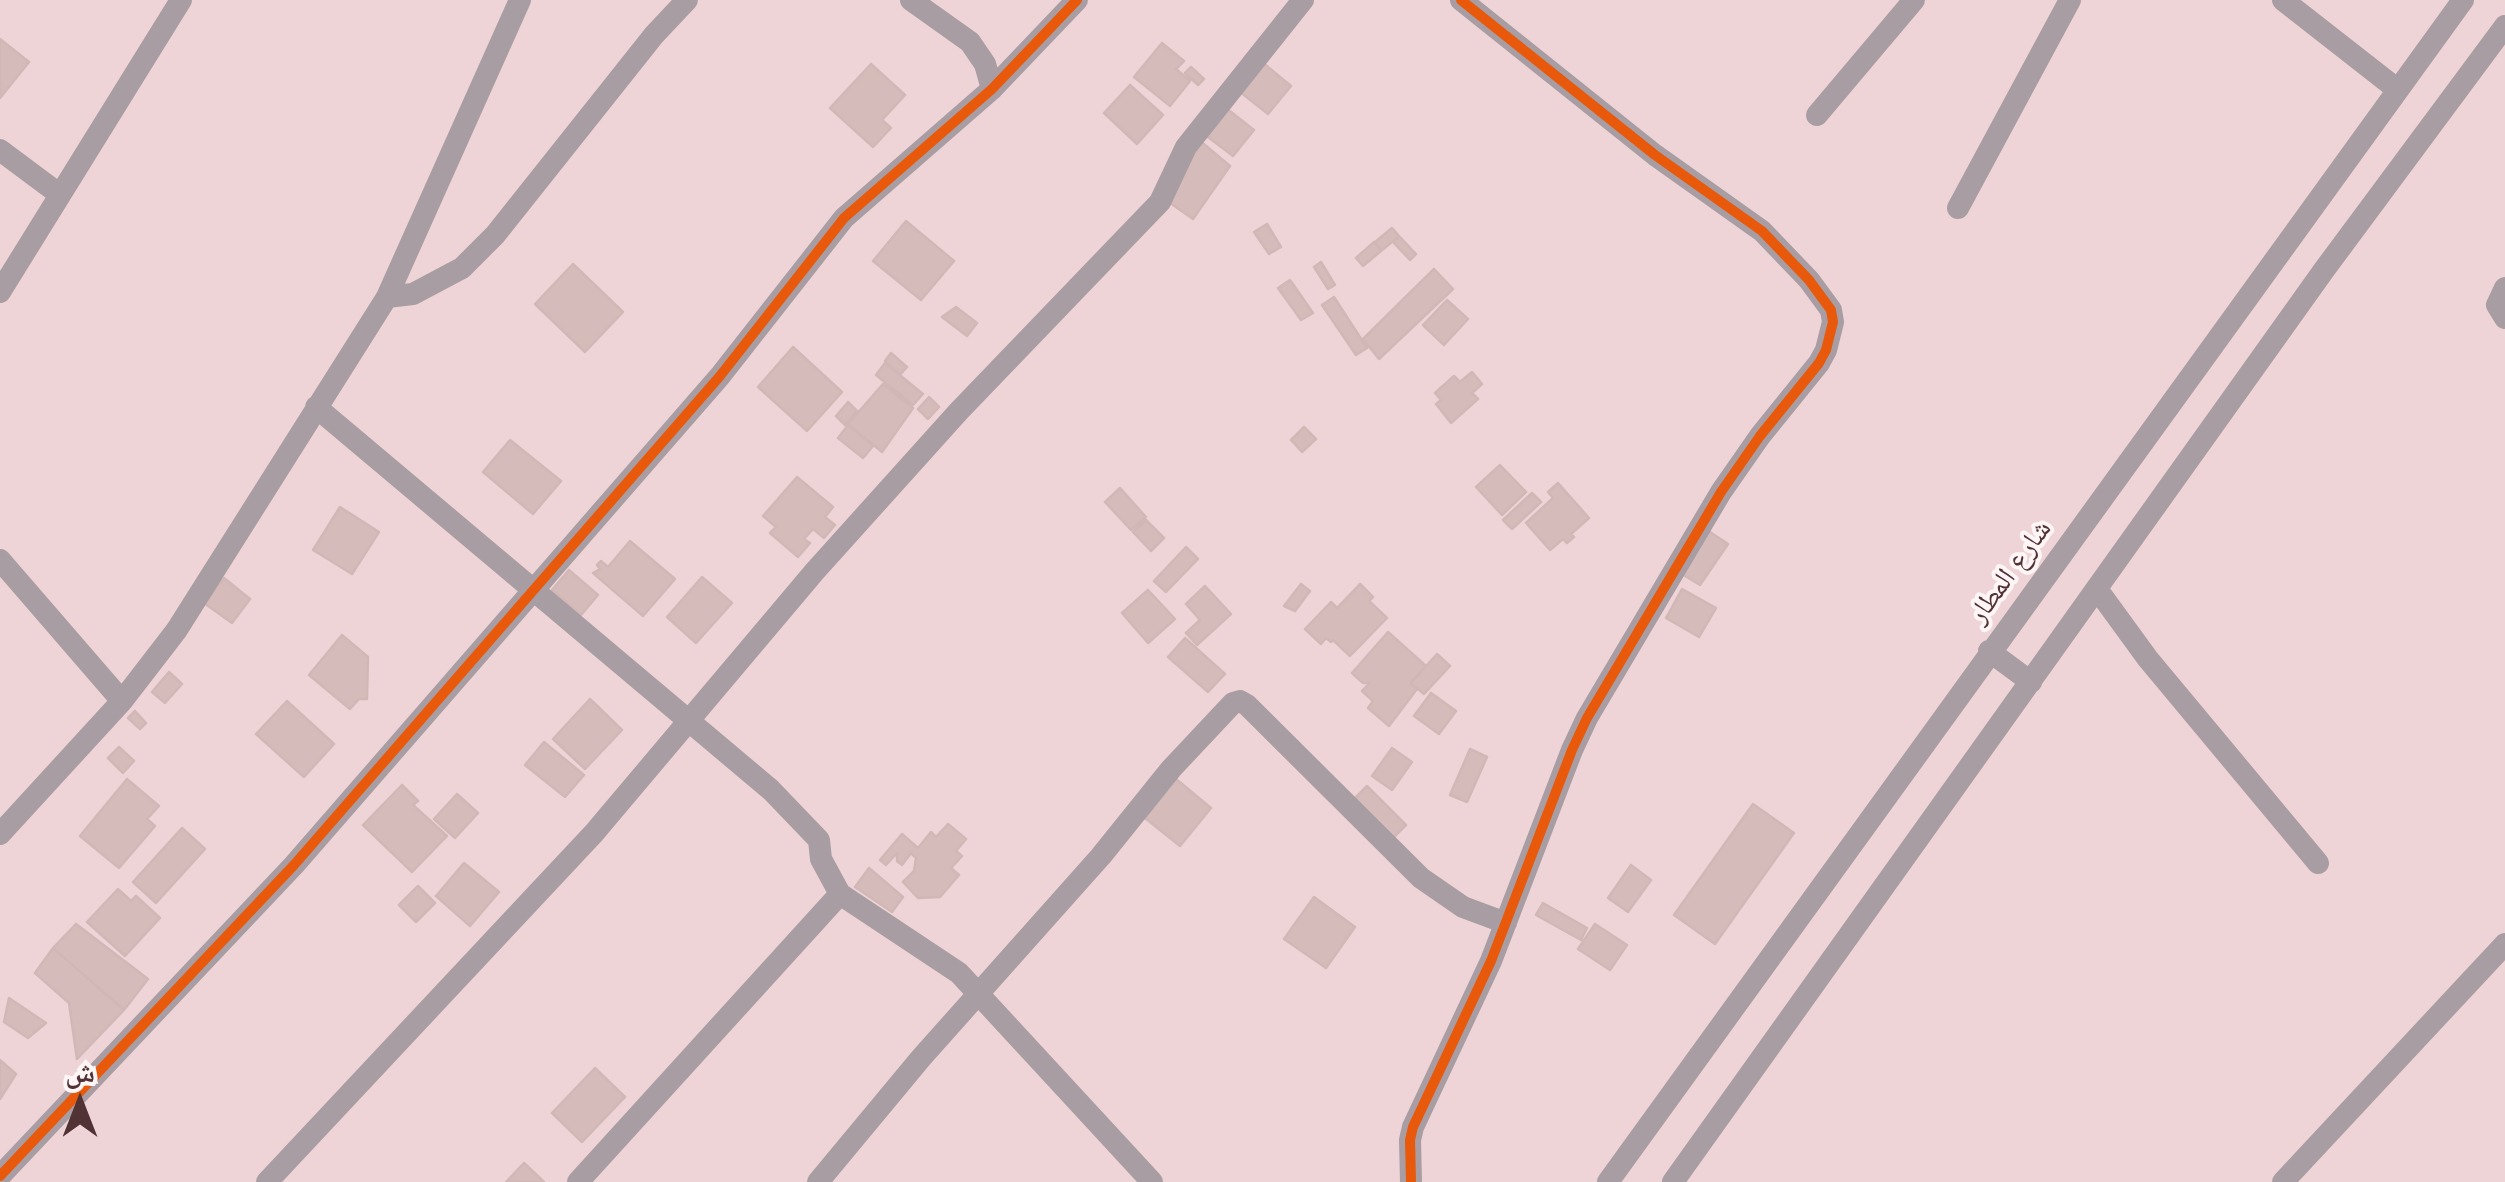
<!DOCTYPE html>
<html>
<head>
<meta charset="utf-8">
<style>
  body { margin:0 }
  #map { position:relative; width:2505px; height:1182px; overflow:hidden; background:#eed4d6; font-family:Lora,"Noto Naskh Arabic",serif }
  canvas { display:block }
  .north { position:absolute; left:30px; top:1052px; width:100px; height:100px; -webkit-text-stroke:8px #fef5f6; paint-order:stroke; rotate:0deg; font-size:28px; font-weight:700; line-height:40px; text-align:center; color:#513336 }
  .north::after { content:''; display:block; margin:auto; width:35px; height:45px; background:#513336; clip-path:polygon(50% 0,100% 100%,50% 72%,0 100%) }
</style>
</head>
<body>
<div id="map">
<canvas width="2505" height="1182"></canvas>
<div class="north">ش</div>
</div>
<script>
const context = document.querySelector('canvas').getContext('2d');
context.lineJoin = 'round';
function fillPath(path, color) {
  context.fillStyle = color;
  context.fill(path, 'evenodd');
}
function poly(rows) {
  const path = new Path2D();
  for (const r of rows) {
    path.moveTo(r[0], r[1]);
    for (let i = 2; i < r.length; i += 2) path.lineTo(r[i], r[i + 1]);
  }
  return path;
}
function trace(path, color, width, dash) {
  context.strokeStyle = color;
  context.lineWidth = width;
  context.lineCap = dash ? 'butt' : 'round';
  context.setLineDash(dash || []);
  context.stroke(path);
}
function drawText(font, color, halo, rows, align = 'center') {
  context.font = font + ' Lora,"Noto Naskh Arabic",serif';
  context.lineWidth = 8;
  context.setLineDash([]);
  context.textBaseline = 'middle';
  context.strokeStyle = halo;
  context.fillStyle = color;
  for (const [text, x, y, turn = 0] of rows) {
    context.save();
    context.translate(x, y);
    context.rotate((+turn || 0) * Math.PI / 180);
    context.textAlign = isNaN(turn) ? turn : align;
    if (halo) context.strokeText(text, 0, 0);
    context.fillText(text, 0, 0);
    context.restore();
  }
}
const building = poly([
  [0,39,29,62,0,98,0,39],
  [1162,43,1184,61,1176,69,1190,81,1170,106,1134,77,1162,43],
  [1262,62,1291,86,1268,114,1239,91,1262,62],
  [871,64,905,95,882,120,891,128,873,147,830,108,871,64],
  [1191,67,1204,79,1198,85,1185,73,1191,67],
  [1130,85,1163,115,1137,144,1104,113,1130,85],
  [1226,108,1254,130,1233,156,1204,134,1226,108],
  [1199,140,1230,166,1193,219,1163,198,1199,140],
  [906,221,954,261,921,300,873,261,906,221],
  [1267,224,1281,247,1269,254,1254,232,1267,224],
  [1392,228,1399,236,1381,251,1375,242,1392,228],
  [1399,236,1416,254,1410,260,1393,242,1399,236],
  [1374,242,1381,251,1363,266,1356,258,1374,242],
  [1321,262,1335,285,1328,289,1314,267,1321,262],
  [573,264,623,312,585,352,535,304,573,264],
  [1434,269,1453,289,1379,359,1363,339,1434,269],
  [1290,280,1313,313,1301,320,1278,288,1290,280],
  [1334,297,1367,348,1356,355,1322,305,1334,297],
  [1447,300,1468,319,1444,345,1423,325,1447,300],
  [956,307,977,323,967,336,942,317,956,307],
  [793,347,842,392,807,431,758,387,793,347],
  [891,353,907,367,900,375,885,361,891,353],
  [885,363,923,394,913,405,876,375,885,363],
  [1472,372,1482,384,1472,393,1478,399,1451,423,1436,404,1441,400,1435,393,1454,376,1460,382,1472,372],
  [883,384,913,408,882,452,848,424,883,384],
  [929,397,939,407,928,419,918,409,929,397],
  [848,402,857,411,845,425,836,416,848,402],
  [848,425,873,446,863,458,838,438,848,425],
  [1304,427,1316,439,1302,452,1291,440,1304,427],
  [510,440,561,481,533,514,483,472,510,440],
  [1500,465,1526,492,1502,515,1476,487,1500,465],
  [797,477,833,507,825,517,835,525,824,538,813,529,804,539,810,543,798,557,770,533,776,527,763,516,797,477],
  [1558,483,1589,518,1571,534,1574,537,1567,543,1563,539,1550,550,1526,523,1553,498,1548,492,1558,483],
  [1120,488,1146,517,1131,530,1105,502,1120,488],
  [1532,493,1541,502,1512,529,1503,520,1532,493],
  [340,507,379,532,352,574,313,550,340,507],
  [1146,520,1164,538,1151,551,1133,532,1146,520],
  [1710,532,1728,544,1700,585,1682,574,1710,532],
  [630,541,675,579,643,616,593,573,600,569,597,565,601,561,608,567,630,541],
  [1186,547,1198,559,1166,592,1154,581,1186,547],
  [569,570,598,595,581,615,552,590,569,570],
  [702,577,732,603,696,643,667,617,702,577],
  [224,578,250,599,232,623,204,603,224,578],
  [1301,584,1310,591,1295,611,1284,606,1301,584],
  [1360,584,1373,597,1369,601,1387,618,1350,656,1333,640,1331,642,1326,638,1321,644,1305,629,1331,602,1337,608,1360,584],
  [1205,586,1231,614,1197,645,1186,633,1200,620,1186,604,1205,586],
  [1682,589,1716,608,1699,637,1666,618,1682,589],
  [1148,590,1175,619,1148,643,1122,613,1148,590],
  [1388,632,1426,666,1410,683,1417,689,1389,726,1368,708,1373,701,1362,691,1370,683,1363,683,1352,673,1388,632],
  [342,635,368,657,367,699,359,699,350,709,309,675,342,635],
  [1185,638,1225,674,1208,692,1168,657,1185,638],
  [1437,654,1450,666,1424,694,1411,683,1437,654],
  [169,672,182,684,165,703,152,692,169,672],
  [1431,693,1456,711,1439,734,1414,716,1431,693],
  [590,699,622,730,585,769,553,739,590,699],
  [287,701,334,744,304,777,256,734,287,701],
  [135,711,146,723,140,729,128,718,135,711],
  [544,742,584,775,565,797,525,765,544,742],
  [119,747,134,761,123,773,108,758,119,747],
  [1392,748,1412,762,1392,790,1372,776,1392,748],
  [1470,749,1487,757,1467,802,1450,795,1470,749],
  [127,779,159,806,147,819,155,826,119,868,80,836,127,779],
  [1176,779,1211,808,1180,846,1145,818,1176,779],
  [402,785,418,801,413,805,447,836,412,872,363,825,402,785],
  [1367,786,1406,825,1392,839,1353,800,1367,786],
  [457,794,478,813,455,838,434,819,457,794],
  [1753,804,1794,833,1715,944,1674,915,1753,804],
  [948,824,966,839,956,851,962,856,951,868,959,875,940,897,918,898,903,882,914,871,916,858,911,853,902,865,897,861,897,853,886,865,880,860,902,834,918,848,931,832,936,837,948,824],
  [182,828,205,849,156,903,133,882,182,828],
  [464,863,499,892,470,926,436,896,464,863],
  [1631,865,1651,880,1628,912,1608,898,1631,865],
  [869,868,903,897,892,912,855,887,869,868],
  [418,886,435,903,416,922,399,905,418,886],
  [118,889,131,901,136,896,160,918,125,956,87,922,118,889],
  [1314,897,1355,927,1326,968,1284,939,1314,897],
  [1543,903,1587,928,1581,940,1536,915,1543,903],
  [76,924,148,979,124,1010,53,948,76,924],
  [1595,924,1627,945,1610,970,1578,949,1595,924],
  [53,948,124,1010,77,1059,69,1003,35,973,53,948],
  [9,998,46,1023,28,1038,4,1022,9,998],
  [0,1060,16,1074,0,1099,0,1060],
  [595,1068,625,1097,582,1142,552,1113,595,1068],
  [524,1163,544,1182,506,1182,524,1163]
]);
const minor = poly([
  [911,0,970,42,985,64,992,89],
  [2283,0,2398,90],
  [1817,115,1914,0],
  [0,150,59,194],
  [1958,208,2070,0],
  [2505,288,2497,305,2505,318],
  [0,292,181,0],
  [387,297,413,294,462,268,495,235,654,35,687,0],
  [316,407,771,790,819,840,821,859,840,894,959,973,1152,1182],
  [0,560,122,701],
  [2097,589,2148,659,2318,863],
  [1989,651,2031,682],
  [0,834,122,701,176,631,387,297,520,0],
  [0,1176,294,865,720,376,844,218,992,89,1077,0],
  [267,1182,594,833,815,571,959,411,1160,202,1186,147,1303,0],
  [578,1182,840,894],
  [818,1182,921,1058,1101,856,1171,769,1233,703,1240,701,1247,705,1421,878,1463,907,1506,923],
  [1411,1182,1410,1140,1413,1127,1491,961,1572,750,1587,718,1721,492,1760,436,1819,363,1826,350,1833,322,1831,310,1809,280,1762,231,1655,155,1461,0],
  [1608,1182,2463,0],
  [1673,1182,2324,270,2505,26],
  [2283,1182,2505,944]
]);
const cycleway = poly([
  [0,1176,294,865,720,376,844,218,992,89,1077,0],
  [1411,1182,1410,1140,1413,1127,1491,961,1572,750,1587,718,1721,492,1760,436,1819,363,1826,350,1833,322,1831,310,1809,280,1762,231,1655,155,1461,0]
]);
const streetNames = [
  ["شارع المطار",2010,572,-54]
];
fillPath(building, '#d5bcba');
trace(building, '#d1b8b6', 2.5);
trace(minor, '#a89da3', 22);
trace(cycleway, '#e8590c', 10);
drawText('28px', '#513336', '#fef5f6', streetNames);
</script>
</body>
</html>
